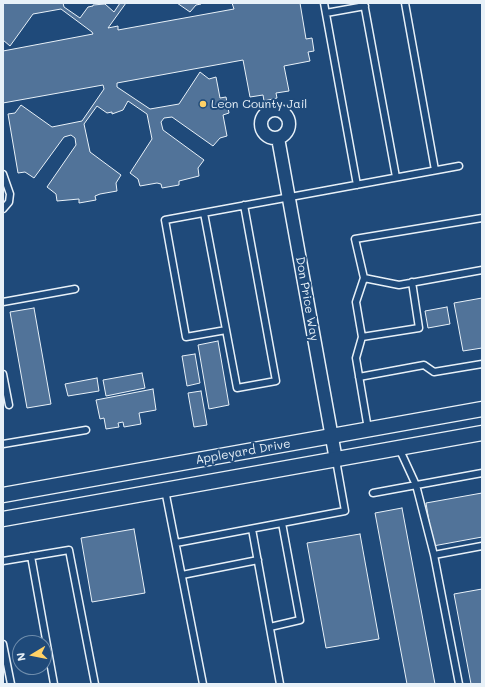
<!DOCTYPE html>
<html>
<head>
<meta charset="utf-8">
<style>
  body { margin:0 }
  #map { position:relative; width:485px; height:687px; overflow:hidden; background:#1f4a7a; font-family:Mali,sans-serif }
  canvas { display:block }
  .frame { position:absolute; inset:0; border:4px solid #e8f1f8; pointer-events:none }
  .north { position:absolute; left:12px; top:635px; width:40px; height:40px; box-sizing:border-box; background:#1f4a7a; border:1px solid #6f8dac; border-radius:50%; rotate:260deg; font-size:11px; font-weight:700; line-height:16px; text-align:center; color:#e8f1f8 }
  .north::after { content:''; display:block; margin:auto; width:14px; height:18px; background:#ffd166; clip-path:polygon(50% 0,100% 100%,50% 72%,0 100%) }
</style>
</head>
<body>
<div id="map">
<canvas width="485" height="687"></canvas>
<div class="frame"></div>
<div class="north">N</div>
</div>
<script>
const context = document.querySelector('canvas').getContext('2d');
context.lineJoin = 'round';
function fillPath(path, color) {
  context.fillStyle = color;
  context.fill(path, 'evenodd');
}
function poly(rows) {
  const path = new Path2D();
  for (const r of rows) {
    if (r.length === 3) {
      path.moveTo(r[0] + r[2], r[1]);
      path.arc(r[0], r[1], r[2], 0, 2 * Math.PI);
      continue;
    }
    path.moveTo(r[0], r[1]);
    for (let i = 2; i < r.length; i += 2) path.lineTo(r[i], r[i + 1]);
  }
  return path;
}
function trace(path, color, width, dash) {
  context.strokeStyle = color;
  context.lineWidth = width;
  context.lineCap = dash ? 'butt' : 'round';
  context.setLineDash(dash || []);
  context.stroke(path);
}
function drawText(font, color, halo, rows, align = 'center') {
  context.font = font + ' Mali,sans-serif';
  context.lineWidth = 4;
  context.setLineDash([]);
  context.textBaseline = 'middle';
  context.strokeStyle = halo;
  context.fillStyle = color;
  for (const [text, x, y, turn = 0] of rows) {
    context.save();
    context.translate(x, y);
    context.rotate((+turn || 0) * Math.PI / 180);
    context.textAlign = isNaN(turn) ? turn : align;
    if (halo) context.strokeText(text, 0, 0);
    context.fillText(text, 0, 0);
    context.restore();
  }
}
const building = poly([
  [3,3,63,3,64,7,80,18,88,7,93,6,93,5,105,4,114,12,120,3,126,3,108,28,118,26,118,30,234,9,232,3,300,3,306,39,312,38,314,51,308,52,310,61,284,66,289,91,276,93,277,98,264,101,263,95,250,97,243,60,117,83,117,87,150,109,179,104,200,72,209,79,216,77,220,98,226,97,229,113,223,115,227,136,220,138,213,146,172,117,164,118,161,122,163,130,204,160,198,168,199,176,179,181,179,185,162,188,161,184,157,183,140,186,138,179,130,173,152,139,147,114,128,101,123,110,112,114,112,112,107,113,97,106,84,124,90,152,121,175,116,183,117,191,100,194,95,196,96,200,79,203,79,199,57,201,56,194,47,187,76,145,75,138,71,135,64,137,34,178,25,172,18,173,8,114,15,113,21,105,52,127,82,121,104,89,103,85,3,103,3,51,93,34,92,32,61,9,33,14,10,46,3,40,3,3],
  [177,3,201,3,201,4,196,5,190,12,177,3],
  [482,298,482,348,463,351,454,303,482,298],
  [447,307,450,324,428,328,425,311,447,307],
  [34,308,51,404,27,408,10,312,34,308],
  [218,341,229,405,209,409,198,345,218,341],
  [195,354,200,383,187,386,182,356,195,354],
  [142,373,145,388,106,396,103,380,142,373],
  [97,378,99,391,68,396,65,384,97,378],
  [153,389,156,410,139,413,141,424,124,427,123,422,118,423,119,427,106,429,104,418,100,419,96,400,153,389],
  [201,391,207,425,194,427,188,393,201,391],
  [482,493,482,537,433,546,426,503,482,493],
  [402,508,435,684,407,684,375,513,402,508],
  [134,529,145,593,92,602,81,538,134,529],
  [360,534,379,639,326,648,307,543,360,534],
  [482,589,482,684,471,684,454,594,482,589]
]);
const service = poly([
  [324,3,357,185],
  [364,3,396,177],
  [405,3,435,170],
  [326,13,365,6],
  [3,174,10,194,9,202,3,209],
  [204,213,237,388,276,381,244,205],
  [482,218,355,239,364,278,399,285,482,270],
  [364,278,356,302,362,337,419,328,412,282],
  [3,302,75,289],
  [226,330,186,337,165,220,459,166],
  [362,337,356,358,368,429],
  [3,374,9,405],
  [359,377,424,365,434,372,482,364],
  [3,444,86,430],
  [399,448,416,485,434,555,459,684],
  [165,490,203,684],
  [373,493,482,473],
  [252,529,280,684],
  [176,543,345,511,336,460],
  [434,555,482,546],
  [31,556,54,684],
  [3,561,69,550,95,684],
  [182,575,258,560],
  [270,627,300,620,282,523],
  [3,644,11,684]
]);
const minor = poly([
  [275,124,14],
  [278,138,336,460]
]);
const tertiary = poly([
  [3,495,482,409],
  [3,519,482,433]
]);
const markers = [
  [203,104,4,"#ffd166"]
];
const poiNames = [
  ["Leon County Jail",211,104]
];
const streetNames = [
  ["Don Price Way",307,299,80],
  ["Appleyard Drive",243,452,-10]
];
fillPath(building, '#517399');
trace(building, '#e8f1f8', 1);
trace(service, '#e8f1f8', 9);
trace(minor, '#e8f1f8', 15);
trace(tertiary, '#e8f1f8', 17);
trace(service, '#1f4a7a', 6);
trace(minor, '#1f4a7a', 12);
trace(tertiary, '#1f4a7a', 14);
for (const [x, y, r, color] of markers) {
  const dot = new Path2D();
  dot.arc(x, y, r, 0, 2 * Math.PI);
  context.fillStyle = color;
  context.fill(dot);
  trace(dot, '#1f4a7a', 1.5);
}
drawText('12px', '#e8f1f8', '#1f4a7a', poiNames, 'left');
drawText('12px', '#e8f1f8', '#1f4a7a', streetNames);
</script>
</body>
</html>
